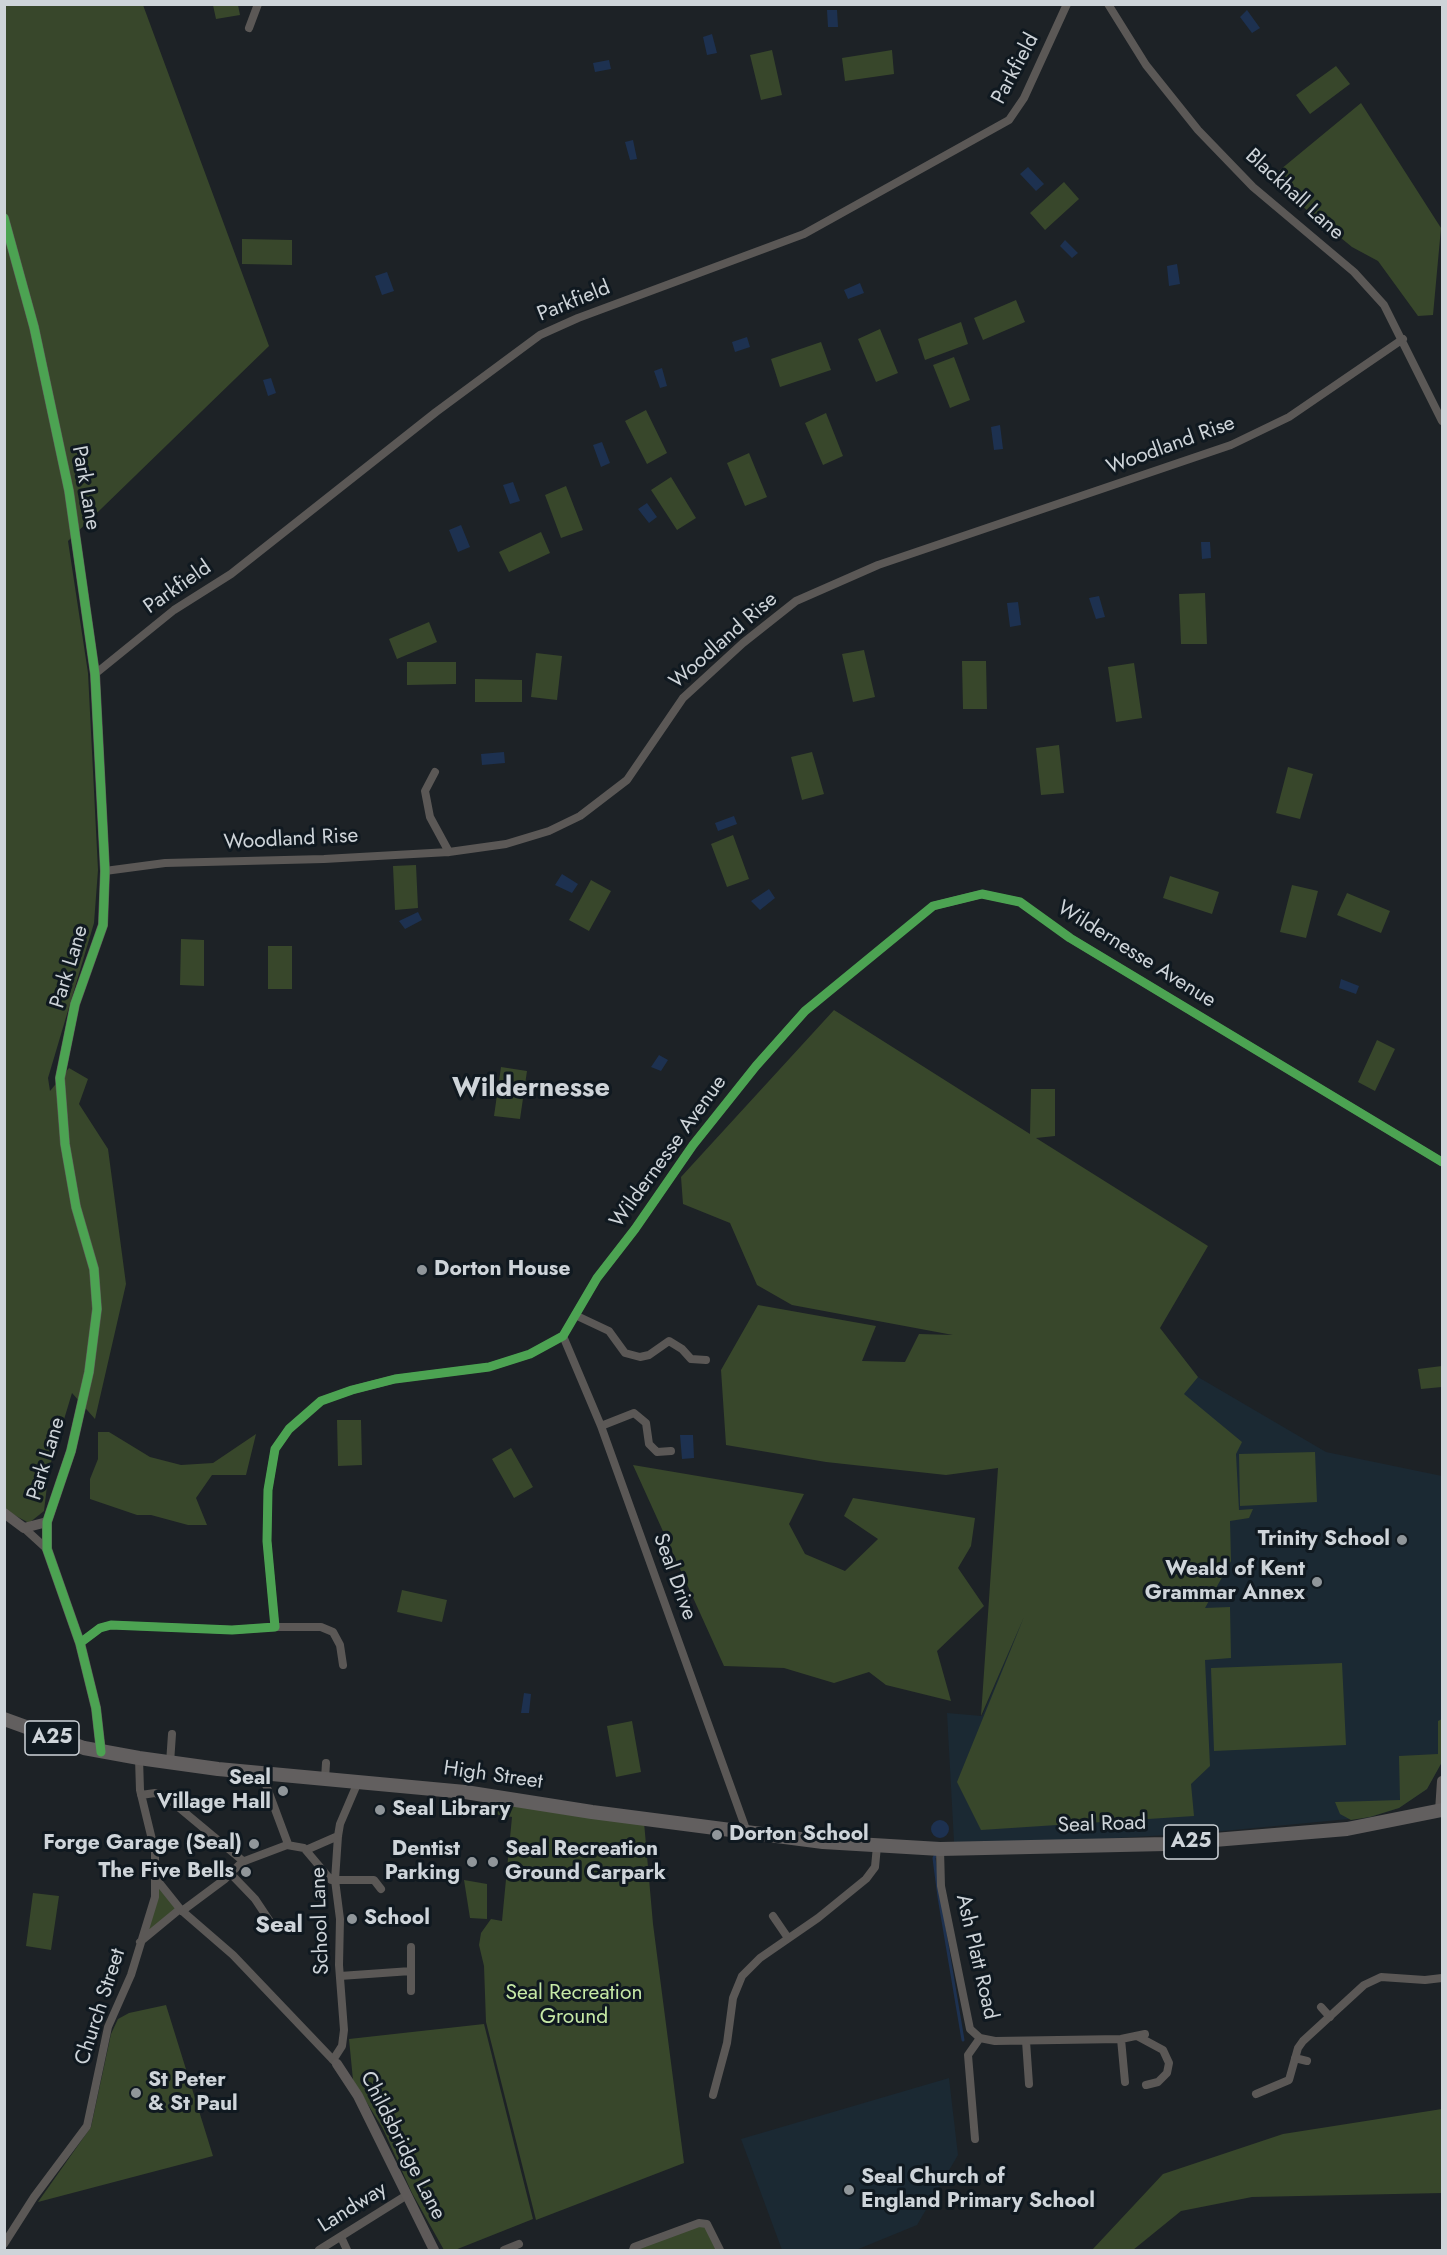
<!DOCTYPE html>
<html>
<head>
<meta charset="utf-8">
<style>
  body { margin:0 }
  #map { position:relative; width:1447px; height:2255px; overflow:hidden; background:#1d2226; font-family:Jost,sans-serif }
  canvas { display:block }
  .frame { position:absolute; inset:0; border:6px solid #ced4d9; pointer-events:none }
</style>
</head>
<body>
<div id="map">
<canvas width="1447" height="2255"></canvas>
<div class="frame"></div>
</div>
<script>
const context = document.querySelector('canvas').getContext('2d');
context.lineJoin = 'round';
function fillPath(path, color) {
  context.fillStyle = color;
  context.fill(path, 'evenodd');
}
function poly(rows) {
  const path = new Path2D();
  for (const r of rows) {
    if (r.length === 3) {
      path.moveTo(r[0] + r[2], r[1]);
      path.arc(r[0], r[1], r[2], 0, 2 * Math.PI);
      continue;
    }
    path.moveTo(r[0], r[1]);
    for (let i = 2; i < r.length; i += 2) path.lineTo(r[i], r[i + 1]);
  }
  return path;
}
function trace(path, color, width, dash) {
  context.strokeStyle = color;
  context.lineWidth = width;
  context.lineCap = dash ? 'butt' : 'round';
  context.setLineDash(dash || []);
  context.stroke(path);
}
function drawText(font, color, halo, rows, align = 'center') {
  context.font = font + ' Jost,sans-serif';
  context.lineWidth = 6;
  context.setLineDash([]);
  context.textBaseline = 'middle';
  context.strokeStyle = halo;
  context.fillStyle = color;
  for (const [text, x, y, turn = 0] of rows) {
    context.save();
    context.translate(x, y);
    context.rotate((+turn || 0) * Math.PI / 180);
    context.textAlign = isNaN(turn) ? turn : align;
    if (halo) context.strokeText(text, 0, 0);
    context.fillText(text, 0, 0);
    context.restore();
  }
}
const built = poly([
  [1159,1328,1198,1377,1326,1452,1442,1476,1442,1762,1427,1789,1399,1808,1370,1817,1202,1833,1082,1840,954,1842,947,1713,982,1716,1047,1560],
  [949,2078,958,2155,917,2225,856,2250,782,2250,741,2139]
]);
const green = poly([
  [5,5,143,5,269,346,68,541,88,673,98,870,94,923,48,1078,50,1091,69,1068,88,1079,79,1104,108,1149,126,1284,95,1419,72,1393,49,1469,44,1511,29,1523,5,1510],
  [213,5,238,5,240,15,216,19],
  [772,50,782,95,761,100,750,55],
  [892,50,894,74,845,81,842,58],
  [1336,66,1350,84,1310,114,1296,95],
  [1361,103,1441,228,1433,315,1418,316,1378,261,1352,247,1269,179],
  [1064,182,1079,199,1045,230,1030,213],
  [242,239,292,240,292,265,242,264],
  [1016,300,1025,322,983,340,974,318],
  [961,322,968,344,925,360,918,339],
  [880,329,898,373,876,382,858,339],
  [821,342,831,370,780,387,771,359],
  [954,357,970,400,950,408,933,365],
  [646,410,667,453,647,464,625,421],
  [826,413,843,456,823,465,805,423],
  [749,453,767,497,745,506,727,463],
  [671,477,696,518,677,530,651,490],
  [566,486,583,530,561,538,545,495],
  [541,532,550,553,509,572,499,552],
  [1205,593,1207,644,1181,644,1179,594],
  [429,622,437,642,397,659,389,639],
  [864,650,875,697,853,702,842,654],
  [536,653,562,656,557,700,531,697],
  [962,661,986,661,987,709,963,709],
  [407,662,456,662,456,684,407,685],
  [1134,663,1142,718,1116,722,1108,667],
  [475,679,522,680,522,702,475,702],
  [1059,745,1064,793,1041,795,1036,748],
  [812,752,824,794,802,800,791,757],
  [1288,767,1313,774,1300,819,1276,813],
  [733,835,749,879,727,887,711,844],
  [416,865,418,908,395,910,393,866],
  [1170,876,1219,892,1212,914,1163,898],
  [591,880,611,891,589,931,569,920],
  [1292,885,1318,891,1306,938,1280,932],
  [1347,893,1390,911,1381,933,1337,915],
  [181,939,204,940,204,986,180,985],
  [268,946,292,946,292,989,268,989],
  [834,1010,1030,1134,1031,1089,1055,1089,1055,1136,1036,1138,1208,1246,1160,1328,1198,1377,1184,1394,1242,1442,1236,1454,1239,1510,1253,1509,1249,1518,1230,1521,1231,1561,1205,1608,1230,1607,1231,1658,1205,1660,1210,1766,1191,1784,1194,1816,981,1830,957,1782,1024,1617,981,1716,998,1468,946,1475,826,1462,726,1445,721,1370,758,1305,876,1326,862,1361,905,1362,919,1334,953,1335,792,1305,757,1285,730,1223,683,1204,681,1177],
  [1377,1040,1395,1049,1375,1091,1358,1082],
  [501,1067,527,1071,520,1119,494,1116],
  [1442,1366,1442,1387,1421,1389,1418,1369],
  [337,1420,361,1420,362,1465,338,1466],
  [98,1432,109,1432,150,1457,181,1465,213,1463,256,1434,246,1475,212,1475,196,1498,207,1525,188,1525,151,1515,137,1515,90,1499,90,1479,98,1459],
  [511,1448,533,1487,514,1498,492,1459],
  [1315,1452,1317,1502,1240,1506,1239,1454],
  [633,1465,804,1494,789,1524,805,1554,845,1571,878,1539,844,1516,853,1498,975,1518,971,1546,958,1568,984,1606,937,1651,951,1701,886,1685,869,1672,834,1683,784,1668,724,1666],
  [402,1590,447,1600,442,1622,397,1612],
  [1342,1663,1346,1745,1214,1751,1211,1668],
  [1442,1719,1442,1762,1427,1789,1399,1808,1370,1817,1351,1820,1340,1814,1335,1802,1400,1800,1399,1756,1438,1754,1438,1721],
  [632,1721,641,1772,616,1777,607,1726],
  [488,1800,644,1822,653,1924,684,2163,536,2220,486,2022,484,1966,479,1945,481,1933,491,1919,502,1921,512,1817,488,1813],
  [157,1880,181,1910,140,1942],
  [464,1880,487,1884,487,1919,470,1918],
  [33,1893,59,1896,51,1950,26,1946],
  [166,2005,213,2156,38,2202,91,2127,111,2034,118,2019,129,2013],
  [484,2024,533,2219,455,2250,444,2250,412,2193,383,2129,353,2080,349,2039],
  [1442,2109,1442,2193,1252,2197,1181,2211,1133,2250,1092,2250,1163,2174,1283,2134],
  [707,2224,720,2250,633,2250,666,2237]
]);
const water = poly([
  [827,10,837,10,838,27,828,27],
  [1247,10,1260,28,1252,33,1240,17],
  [712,34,717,53,707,55,703,37],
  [609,60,611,69,595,72,593,63],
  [633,140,637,159,630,160,625,142],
  [1028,167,1044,184,1036,191,1020,174],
  [1065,240,1078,253,1072,258,1060,246],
  [1177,264,1180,284,1169,286,1167,266],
  [387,272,394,291,382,295,375,276],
  [860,283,864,293,848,299,844,290],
  [747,337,750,347,735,352,732,342],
  [662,368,667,386,660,388,654,371],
  [271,378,276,393,268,396,263,380],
  [1000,425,1003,449,994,450,991,427],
  [602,442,610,463,601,467,593,445],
  [513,482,520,501,510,504,503,485],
  [647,503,657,517,649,523,638,509],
  [461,525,470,547,458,552,449,530],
  [1201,542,1210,542,1211,558,1202,559],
  [1099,596,1105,617,1096,619,1089,598],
  [1018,602,1021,625,1010,627,1007,603],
  [504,752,505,763,482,765,481,754],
  [734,816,737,824,718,831,715,823],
  [562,874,578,884,572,893,555,885],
  [769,889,775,898,760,910,751,901],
  [418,912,422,920,405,929,399,921],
  [1341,979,1359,986,1356,994,1339,988],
  [659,1055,668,1060,661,1071,651,1067],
  [680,1435,693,1435,694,1458,682,1459],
  [524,1693,531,1694,529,1713,521,1713],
  [940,1829,9]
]);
const stream = poly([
  [936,1854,934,1858,939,1897,963,2040]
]);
const street = poly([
  [1108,4,1146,65,1198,130,1253,187,1354,272,1384,305,1442,421],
  [249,28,258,4],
  [95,674,174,610,231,574,436,412,540,335,578,318,804,234,1009,120,1024,98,1067,4],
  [435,772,425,791,430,817,449,852],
  [105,871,165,863,324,859,449,852,506,844,549,831,580,816,627,780,683,698,743,643,796,601,878,565,1231,445,1289,417,1403,339],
  [575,1315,609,1331,625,1353,640,1357,649,1355,669,1341,682,1349,691,1359,706,1360],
  [563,1336,601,1426,747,1832],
  [601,1426,634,1413,646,1423,649,1444,657,1452,671,1451],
  [24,1528,47,1549],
  [275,1627,321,1627,333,1632,340,1645,343,1665],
  [80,1643,100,1628,111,1625,232,1630,275,1627,267,1541,268,1490,275,1449,289,1429,321,1401,352,1390,395,1379,489,1367,530,1354,563,1336,597,1278,635,1229,693,1145,756,1066,805,1011,933,906,982,894,1020,902,1070,938,1442,1162],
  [170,1763,172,1734],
  [266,1773,266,1785,288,1844],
  [325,1779,326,1763],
  [141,1795,155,1793,171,1801,243,1861],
  [940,1849,941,1886,970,2029,980,2038,968,2055,975,2139],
  [306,1850,338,1836],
  [230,1873,255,1899,273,1926],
  [157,1880,181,1910,233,1955,336,2063],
  [182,1911,225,1879,242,1862,287,1845,304,1848,331,1880,374,1880,381,1889],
  [773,1916,788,1938],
  [140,1942,180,1909],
  [340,1976,411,1971],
  [411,1991,411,1947],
  [1321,2007,1330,2017],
  [1137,2036,1163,2050,1169,2063,1167,2073,1158,2082,1146,2085],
  [980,2038,995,2041,1121,2039,1145,2034],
  [1121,2039,1125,2082],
  [1026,2041,1029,2084],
  [1295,2058,1307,2061],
  [333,2060,342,2046,344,2030,339,1965,340,1919,335,1880,338,1836,340,1824,358,1782],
  [1256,2094,1289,2080,1298,2048,1303,2041,1364,1985,1381,1977,1425,1980,1442,1978],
  [713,2095,727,2043,733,1998,742,1976,760,1958,818,1918,866,1879,875,1867,877,1846],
  [341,2237,347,2250],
  [4,2244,34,2197,87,2126,108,2027,131,1975,155,1897,155,1852,140,1790,139,1758],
  [319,2250,407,2195],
  [504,2250,519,2244],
  [633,2250,634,2247,699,2223,707,2224,720,2250]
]);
const secondary = poly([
  [4,218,34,327,69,491,95,674,105,871,103,925,75,1004,60,1078,65,1144,76,1207,94,1269,97,1309,89,1372,71,1451,47,1522,47,1549,80,1643,96,1708,101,1752],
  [4,1513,24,1528,47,1522],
  [1440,1811,1442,1781],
  [337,2064,358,2096,434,2250]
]);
const highway = poly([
  [4,1719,84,1748,139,1758,218,1769,465,1792,592,1812,823,1842,940,1849,1166,1844,1347,1829,1442,1810]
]);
const cycleway = poly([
  [4,218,34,327,69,491,95,674,105,871,103,925,75,1004,60,1078,65,1144,76,1207,94,1269,97,1309,89,1372,71,1451,47,1522,47,1549,80,1643,96,1708,101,1752],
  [80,1643,100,1628,111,1625,232,1630,275,1627,267,1541,268,1490,275,1449,289,1429,321,1401,352,1390,395,1379,489,1367,530,1354,563,1336,597,1278,635,1229,693,1145,756,1066,805,1011,933,906,982,894,1020,902,1070,938,1442,1162]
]);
const markers = [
  [422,1270,6,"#90969a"],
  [1402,1540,6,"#90969a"],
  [1317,1582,6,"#90969a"],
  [283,1791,6,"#90969a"],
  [380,1810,6,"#90969a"],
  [717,1835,6,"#90969a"],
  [254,1844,6,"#90969a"],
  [472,1862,6,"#90969a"],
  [493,1862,6,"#90969a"],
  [246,1872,6,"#90969a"],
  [352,1919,6,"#90969a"],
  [136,2093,6,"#90969a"],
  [849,2190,6,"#90969a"]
];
const shields = [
  [52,1738,54],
  [1191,1842,54]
];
const shieldNames = [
  ["A25",52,1738],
  ["A25",1191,1842]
];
const streetNames = [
  ["Parkfield",1016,69,-62],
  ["Blackhall Lane",1294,195,42],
  ["Parkfield",574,302,-22],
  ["Woodland Rise",1171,446,-20],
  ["Park Lane",85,488,80],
  ["Parkfield",178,588,-35],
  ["Woodland Rise",724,641,-41],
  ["Woodland Rise",291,840,-3],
  ["Wildernesse Avenue",1136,955,32],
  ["Park Lane",70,967,-73],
  ["Wildernesse Avenue",669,1152,-54],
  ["Park Lane",47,1459,-73],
  ["Seal Drive",674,1577,70],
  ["High Street",493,1776,8],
  ["Seal Road",1102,1825,-2],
  ["School Lane",321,1921,-92],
  ["Ash Platt Road",976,1957,77],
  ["Church Street",101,2007,-72],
  ["Childsbridge Lane",402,2146,63],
  ["Landway",353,2208,-32]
];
const poiNames = [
  ["Dorton House",434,1270],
  ["Trinity School",1390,1540,"right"],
  ["Weald of Kent",1305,1570,"right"],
  ["Grammar Annex",1305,1594,"right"],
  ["Seal",271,1779,"right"],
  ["Village Hall",271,1803,"right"],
  ["Seal Library",392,1810],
  ["Dorton School",729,1835],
  ["Forge Garage (Seal)",242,1844,"right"],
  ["Dentist",460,1850,"right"],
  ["Parking",460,1874,"right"],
  ["Seal Recreation",505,1850],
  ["Ground Carpark",505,1874],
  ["The Five Bells",234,1872,"right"],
  ["School",364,1919],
  ["St Peter",148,2081],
  ["& St Paul",148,2105],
  ["Seal Church of",861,2178],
  ["England Primary School",861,2202]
];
const parkNames = [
  ["Seal Recreation",574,1994],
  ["Ground",574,2018]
];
const quarterNames = [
  ["Seal",279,1926]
];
const districtNames = [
  ["Wildernesse",531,1089]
];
fillPath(built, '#1b2933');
fillPath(green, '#38472b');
fillPath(water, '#1d3150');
trace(stream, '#1d3150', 3);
trace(street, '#5b5856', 8);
trace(secondary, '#5e5a59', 10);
trace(highway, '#625f5f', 14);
trace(cycleway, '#4ca352', 9);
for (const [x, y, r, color] of markers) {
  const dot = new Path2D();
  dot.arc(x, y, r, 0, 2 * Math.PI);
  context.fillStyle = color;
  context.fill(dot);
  trace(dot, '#101920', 2);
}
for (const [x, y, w] of shields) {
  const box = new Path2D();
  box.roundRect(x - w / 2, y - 17, w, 34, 4.5);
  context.fillStyle = '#101920';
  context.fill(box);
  trace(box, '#ced4d9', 1.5);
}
drawText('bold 20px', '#ced4d9', null, shieldNames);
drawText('21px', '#ced4d9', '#101920', streetNames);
drawText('bold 21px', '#ced4d9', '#101920', poiNames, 'left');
drawText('21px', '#c6e9a6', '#101920', parkNames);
drawText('bold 24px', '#ced4d9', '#101920', quarterNames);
drawText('bold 27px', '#ced4d9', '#101920', districtNames);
</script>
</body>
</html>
